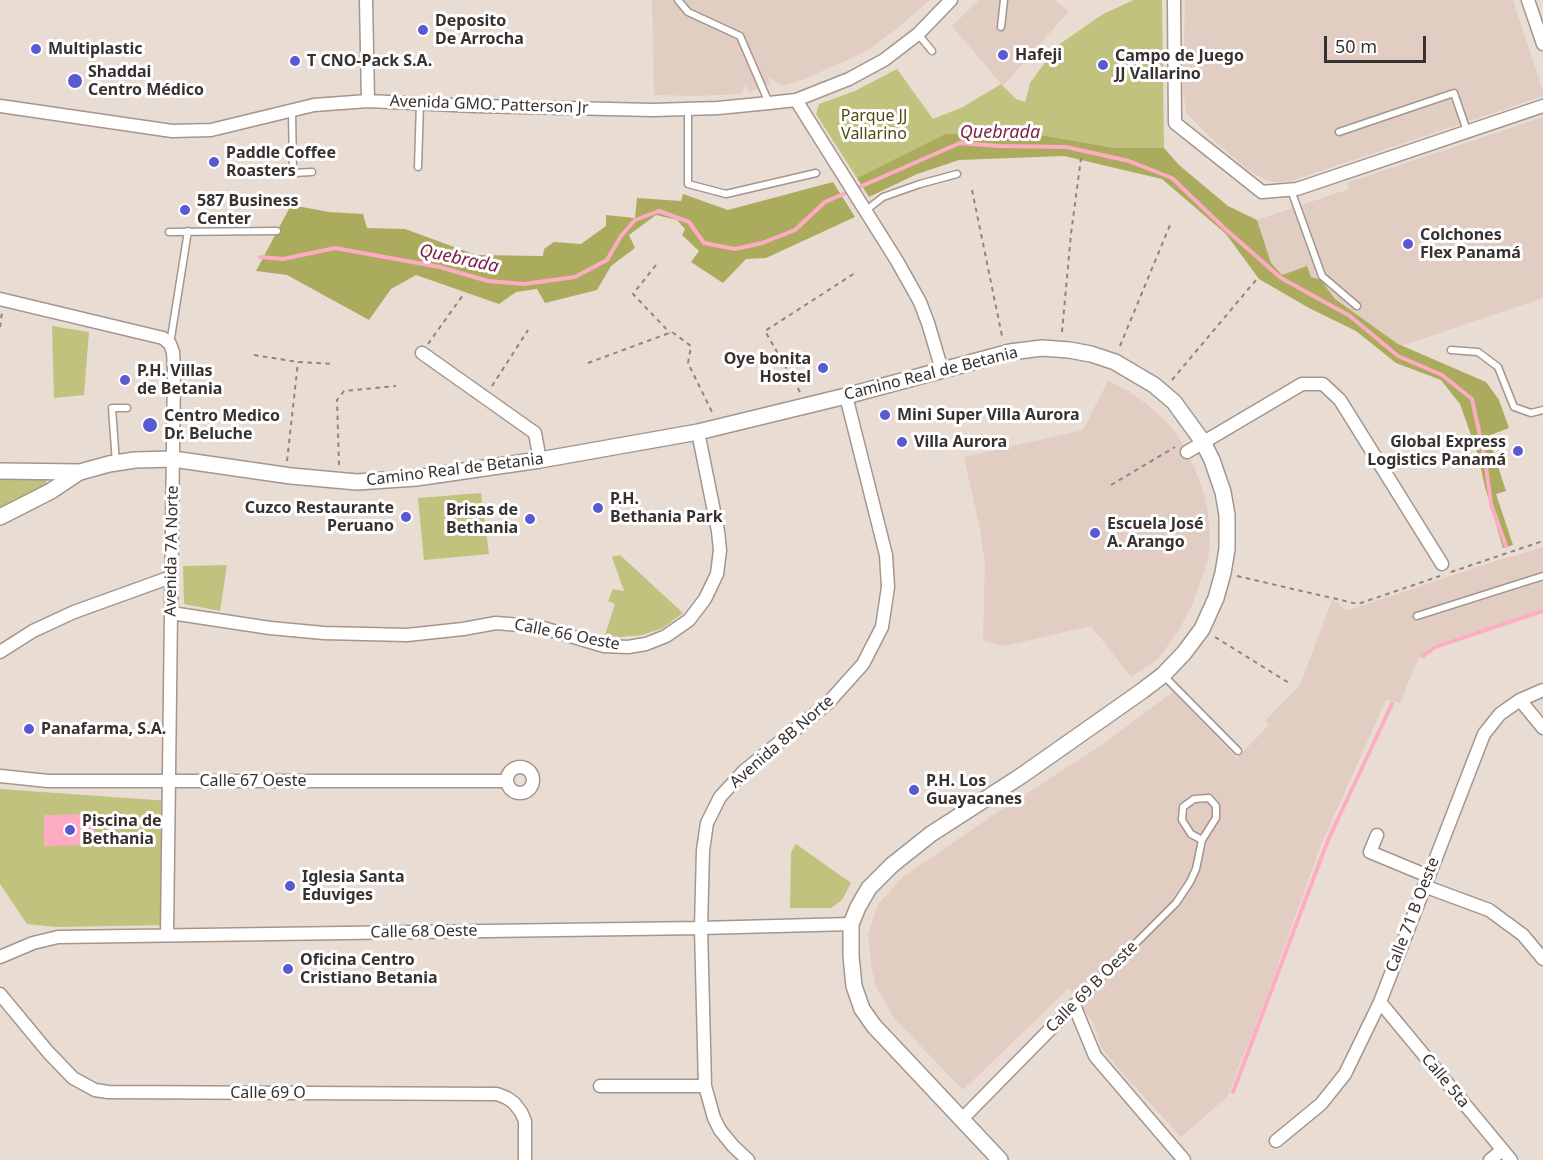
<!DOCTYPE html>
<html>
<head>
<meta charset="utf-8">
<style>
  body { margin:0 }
  #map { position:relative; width:1543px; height:1160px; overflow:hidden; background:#e9dcd3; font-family:"Noto Sans",sans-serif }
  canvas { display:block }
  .scale { position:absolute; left:1324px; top:36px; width:102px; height:27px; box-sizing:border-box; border:3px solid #37322f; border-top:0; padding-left:8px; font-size:18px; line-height:21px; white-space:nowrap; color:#37322f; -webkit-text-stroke:4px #fff; paint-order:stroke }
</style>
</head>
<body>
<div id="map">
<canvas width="1543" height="1160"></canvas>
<div class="scale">50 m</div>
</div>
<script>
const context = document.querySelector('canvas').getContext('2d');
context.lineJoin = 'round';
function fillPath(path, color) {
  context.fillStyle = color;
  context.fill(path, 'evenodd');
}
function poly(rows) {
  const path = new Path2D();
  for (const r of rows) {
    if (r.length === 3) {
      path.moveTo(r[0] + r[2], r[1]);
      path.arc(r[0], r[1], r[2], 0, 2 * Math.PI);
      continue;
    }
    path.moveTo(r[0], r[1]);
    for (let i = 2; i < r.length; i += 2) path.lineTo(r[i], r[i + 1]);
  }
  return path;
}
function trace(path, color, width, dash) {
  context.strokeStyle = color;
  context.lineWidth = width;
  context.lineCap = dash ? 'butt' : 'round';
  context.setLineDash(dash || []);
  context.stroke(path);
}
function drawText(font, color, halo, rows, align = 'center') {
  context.font = font + ' "Noto Sans",sans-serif';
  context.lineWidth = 6;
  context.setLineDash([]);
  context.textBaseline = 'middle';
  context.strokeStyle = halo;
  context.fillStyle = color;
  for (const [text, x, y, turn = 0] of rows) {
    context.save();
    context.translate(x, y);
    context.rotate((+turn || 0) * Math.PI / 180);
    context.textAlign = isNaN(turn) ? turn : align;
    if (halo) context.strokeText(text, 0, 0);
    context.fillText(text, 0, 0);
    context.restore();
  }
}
const built = poly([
  [652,0,930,0,900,26,871,48,854,57,802,80,783,86,768,76,770,84,749,92,746,84,741,94,696,96,654,95],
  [979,0,1054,0,1069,11,1003,86,952,26],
  [1185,0,1513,0,1543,91,1543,96,1291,181,1277,182,1266,180,1249,171,1207,134,1187,114,1183,91],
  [1543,117,1543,298,1401,346,1335,299,1321,280,1282,275,1271,264,1257,220,1349,189,1347,183],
  [1108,381,1128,391,1148,405,1169,425,1179,437,1194,467,1203,490,1208,513,1210,538,1208,560,1192,605,1179,630,1158,659,1131,677,1091,626,1004,646,983,641,985,563,980,529,964,457,1083,430],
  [1543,547,1543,609,1433,645,1418,659,1400,703,1386,700,1321,845,1263,1006,1227,1097,1181,1137,1124,1075,1101,1047,1094,1024,1069,988,963,1090,894,1018,876,987,871,964,868,934,878,904,903,877,992,816,1103,744,1173,692,1237,758,1269,725,1265,721,1300,685,1332,600,1337,602,1346,611,1511,556,1511,557]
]);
const green = poly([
  [1134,0,1162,0,1164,148,1115,148,1018,131,945,134,857,178,816,114,819,104,855,91,897,69,933,119,963,107,1001,84,1016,99,1025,102,1030,83,1057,46,1103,14],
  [52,326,89,332,84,395,54,398],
  [0,478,42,478,46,480,47,484,0,509],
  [481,493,489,554,424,560,418,498],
  [620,555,683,613,663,628,642,635,620,637,605,635,615,604,608,601,613,589,624,591,612,557],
  [227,565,220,611,184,604,183,566],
  [0,789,169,801,168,925,56,927,27,924,0,884],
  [796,844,851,883,842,900,831,908,790,908,791,852]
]);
const forest = poly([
  [1018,131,1115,148,1164,148,1179,165,1228,206,1257,220,1271,263,1282,275,1307,266,1311,277,1321,280,1335,299,1398,344,1486,382,1499,400,1509,428,1488,436,1506,491,1496,494,1513,545,1503,548,1485,487,1478,455,1460,404,1441,380,1396,363,1356,331,1309,308,1259,279,1226,234,1162,179,1064,156,959,160,917,174,869,197,857,178,945,134],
  [833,182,855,217,766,258,746,259,723,283,691,262,699,251,682,235,685,229,677,220,656,215,629,235,635,248,611,266,597,290,545,303,537,289,516,292,499,304,416,275,391,289,369,320,287,275,256,271,291,205,329,212,363,214,367,228,405,229,476,255,543,256,544,249,554,242,581,244,606,226,606,215,635,218,637,198,681,201,683,194,728,210]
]);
const water = poly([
  [95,814,96,845,44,846,44,815]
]);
const stream = poly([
  [260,257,283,259,335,248,440,267,488,281,524,284,575,277,607,260,621,236,635,220,659,211,689,222,704,243,735,249,762,243,795,230,825,202,960,143,999,146,1066,147,1129,161,1172,178,1223,227,1281,278,1350,316,1398,356,1442,375,1472,399,1485,459,1491,504,1506,546],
  [1423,656,1435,647,1543,611],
  [1233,1092,1328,840,1392,704]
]);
const path = poly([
  [972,190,1002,336],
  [656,265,633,294,670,333],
  [0,327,2,312],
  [1062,332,1071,234,1081,158],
  [428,344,463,295],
  [1120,346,1170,225],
  [254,355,298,362,333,364],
  [588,363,672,332,691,346,688,363,713,414],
  [1172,380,1256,280],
  [492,386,528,330],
  [800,392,765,331,855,273],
  [287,461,298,362],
  [339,465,337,400,344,391,396,386],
  [1111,485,1175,447],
  [1451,572,1543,541],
  [1237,576,1358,604,1440,576],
  [1215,637,1289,683]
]);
const service = poly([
  [678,0,688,12,740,36,769,103],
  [1001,27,1004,0],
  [918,34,932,51],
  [688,109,688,184,726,194,816,173],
  [292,110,293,173,312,172],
  [1339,132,1454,93,1467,131],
  [418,167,420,103],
  [1291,190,1322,276,1357,306],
  [865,211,883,197,920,184,957,174],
  [169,232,277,231],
  [170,344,188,231],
  [1451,350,1478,352,1498,367,1514,407,1531,413,1543,410],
  [116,463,112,408,127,408],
  [1417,616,1543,576],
  [1163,675,1238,751],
  [1074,1005,1176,903,1190,882,1196,869,1202,840,1216,818,1216,806,1209,798,1194,799,1183,807,1182,820,1191,834,1202,840]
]);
const minor = poly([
  [366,0,368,101],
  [1174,0,1175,123,1262,192,1297,189,1543,106],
  [1528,0,1543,44],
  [796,100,897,261,920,302,928,323,942,370],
  [0,106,172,131,211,130,314,105,368,101,475,106,653,110,718,108,769,103,796,100,849,79,884,60,918,34,951,0],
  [0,299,163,338,170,344,173,352,174,369,167,935],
  [422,353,535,433,540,460],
  [1187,452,1302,384,1323,384,1340,400,1442,564],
  [171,613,270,628,324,633,407,635,463,629,496,623,520,625,540,627,604,646,628,647,646,644,666,636,689,620,705,599,717,574,720,550,718,531,698,432],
  [0,652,33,631,74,612,171,577],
  [1520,700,1543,728],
  [520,780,13],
  [0,776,48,781,507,781],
  [1377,835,1370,852,1428,876],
  [1424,886,1489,910,1523,935,1543,959],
  [0,957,33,943,58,937,701,928,851,924],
  [0,994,48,1052,73,1078,95,1090,108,1092,497,1094,507,1098,514,1103,521,1112,525,1121,525,1160],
  [1380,1002,1511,1160],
  [600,1086,705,1086],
  [961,1120,1074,1005,1095,1056,1184,1160],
  [1276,1141,1321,1104,1345,1074,1380,1002,1484,734,1500,714,1520,700,1543,690],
  [748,1160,733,1146,720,1130,714,1118,705,1086,701,928,703,850,707,823,720,797,744,771,828,703,863,664,882,627,888,587,886,555,846,396],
  [1490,1160,1502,1150]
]);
const tertiary = poly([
  [0,471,80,472,109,464,135,460,173,459,291,476,357,482,416,478,540,460,698,432,846,396,1010,352,1042,348,1069,350,1091,354,1115,362,1154,385,1174,402,1203,442,1212,460,1223,492,1227,515,1227,549,1223,573,1216,598,1202,629,1184,653,1163,675,1142,691,1021,776,931,834,892,865,869,888,858,907,851,924,851,956,854,986,862,1009,874,1026,1000,1160],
  [0,517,51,491,78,473]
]);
const markers = [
  [423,30,6,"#5b59d1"],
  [36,49,6,"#5b59d1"],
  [1003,55,6,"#5b59d1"],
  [295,61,6,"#5b59d1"],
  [1103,65,6,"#5b59d1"],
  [75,81,8,"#5b59d1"],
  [214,162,6,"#5b59d1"],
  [185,210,6,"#5b59d1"],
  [1408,244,6,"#5b59d1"],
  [823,368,6,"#5b59d1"],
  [125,380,6,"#5b59d1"],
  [885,415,6,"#5b59d1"],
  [150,425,8,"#5b59d1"],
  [902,442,6,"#5b59d1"],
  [1518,451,6,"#5b59d1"],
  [598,508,6,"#5b59d1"],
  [406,517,6,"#5b59d1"],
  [530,519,6,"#5b59d1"],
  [1095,533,6,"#5b59d1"],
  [29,729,6,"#5b59d1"],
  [914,790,6,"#5b59d1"],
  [70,830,6,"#5b59d1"],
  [290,886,6,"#5b59d1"],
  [288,969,6,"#5b59d1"]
];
const poiNames = [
  ["Deposito",435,21],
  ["De Arrocha",435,39],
  ["Multiplastic",48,49],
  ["Hafeji",1015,55],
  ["Campo de Juego",1115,56],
  ["JJ Vallarino",1115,74],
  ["T CNO-Pack S.A.",307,61],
  ["Shaddai",88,72],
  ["Centro Médico",88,90],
  ["Paddle Coffee",226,153],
  ["Roasters",226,171],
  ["587 Business",197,201],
  ["Center",197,219],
  ["Colchones",1420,235],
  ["Flex Panamá",1420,253],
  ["Oye bonita",811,359,"right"],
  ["Hostel",811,377,"right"],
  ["P.H. Villas",137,371],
  ["de Betania",137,389],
  ["Mini Super Villa Aurora",897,415],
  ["Centro Medico",164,416],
  ["Dr. Beluche",164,434],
  ["Villa Aurora",914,442],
  ["Global Express",1506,442,"right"],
  ["Logistics Panamá",1506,460,"right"],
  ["P.H.",610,499],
  ["Bethania Park",610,517],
  ["Cuzco Restaurante",394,508,"right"],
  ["Peruano",394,526,"right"],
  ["Brisas de",518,510,"right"],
  ["Bethania",518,528,"right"],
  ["Escuela José",1107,524],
  ["A. Arango",1107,542],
  ["Panafarma, S.A.",41,729],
  ["P.H. Los",926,781],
  ["Guayacanes",926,799],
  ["Piscina de",82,821],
  ["Bethania",82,839],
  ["Iglesia Santa",302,877],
  ["Eduviges",302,895],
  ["Oficina Centro",300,960],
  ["Cristiano Betania",300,978]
];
const streetNames = [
  ["Avenida GMO. Patterson Jr",489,105,2],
  ["Camino Real de Betania",931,374,-14],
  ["Camino Real de Betania",455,470,-7],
  ["Avenida 7A Norte",172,551,-89],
  ["Calle 66 Oeste",567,635,11],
  ["Avenida 8B Norte",782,742,-41],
  ["Calle 67 Oeste",253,781],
  ["Calle 71 B Oeste",1413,915,-69],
  ["Calle 68 Oeste",424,932,-1],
  ["Calle 69 B Oeste",1092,987,-45],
  ["Calle 5ta",1445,1081,50],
  ["Calle 69 O",268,1093]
];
const parkNames = [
  ["Parque JJ",874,116],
  ["Vallarino",874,134]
];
const waterNames = [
  ["Quebrada",1000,133],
  ["Quebrada",459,259,12]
];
fillPath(built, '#e1cdc1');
fillPath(green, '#c1c27d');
fillPath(forest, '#abab5e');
fillPath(water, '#feacc4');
trace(stream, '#feacc4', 4);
trace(service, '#a2968e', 9);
trace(minor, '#a2968e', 15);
trace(tertiary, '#a2968e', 18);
trace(path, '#8d857f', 2, [4.5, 4.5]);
trace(service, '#fff', 6);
trace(minor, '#fff', 12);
trace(tertiary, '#fff', 15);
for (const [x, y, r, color] of markers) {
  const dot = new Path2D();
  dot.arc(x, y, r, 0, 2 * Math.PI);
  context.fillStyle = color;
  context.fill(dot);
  trace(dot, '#fff', 2);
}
drawText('bold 16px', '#37322f', '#fff', poiNames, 'left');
drawText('16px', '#37322f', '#fff', streetNames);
drawText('16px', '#4c4b0f', '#fff', parkNames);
drawText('italic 18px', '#7f2247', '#fff', waterNames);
</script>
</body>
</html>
